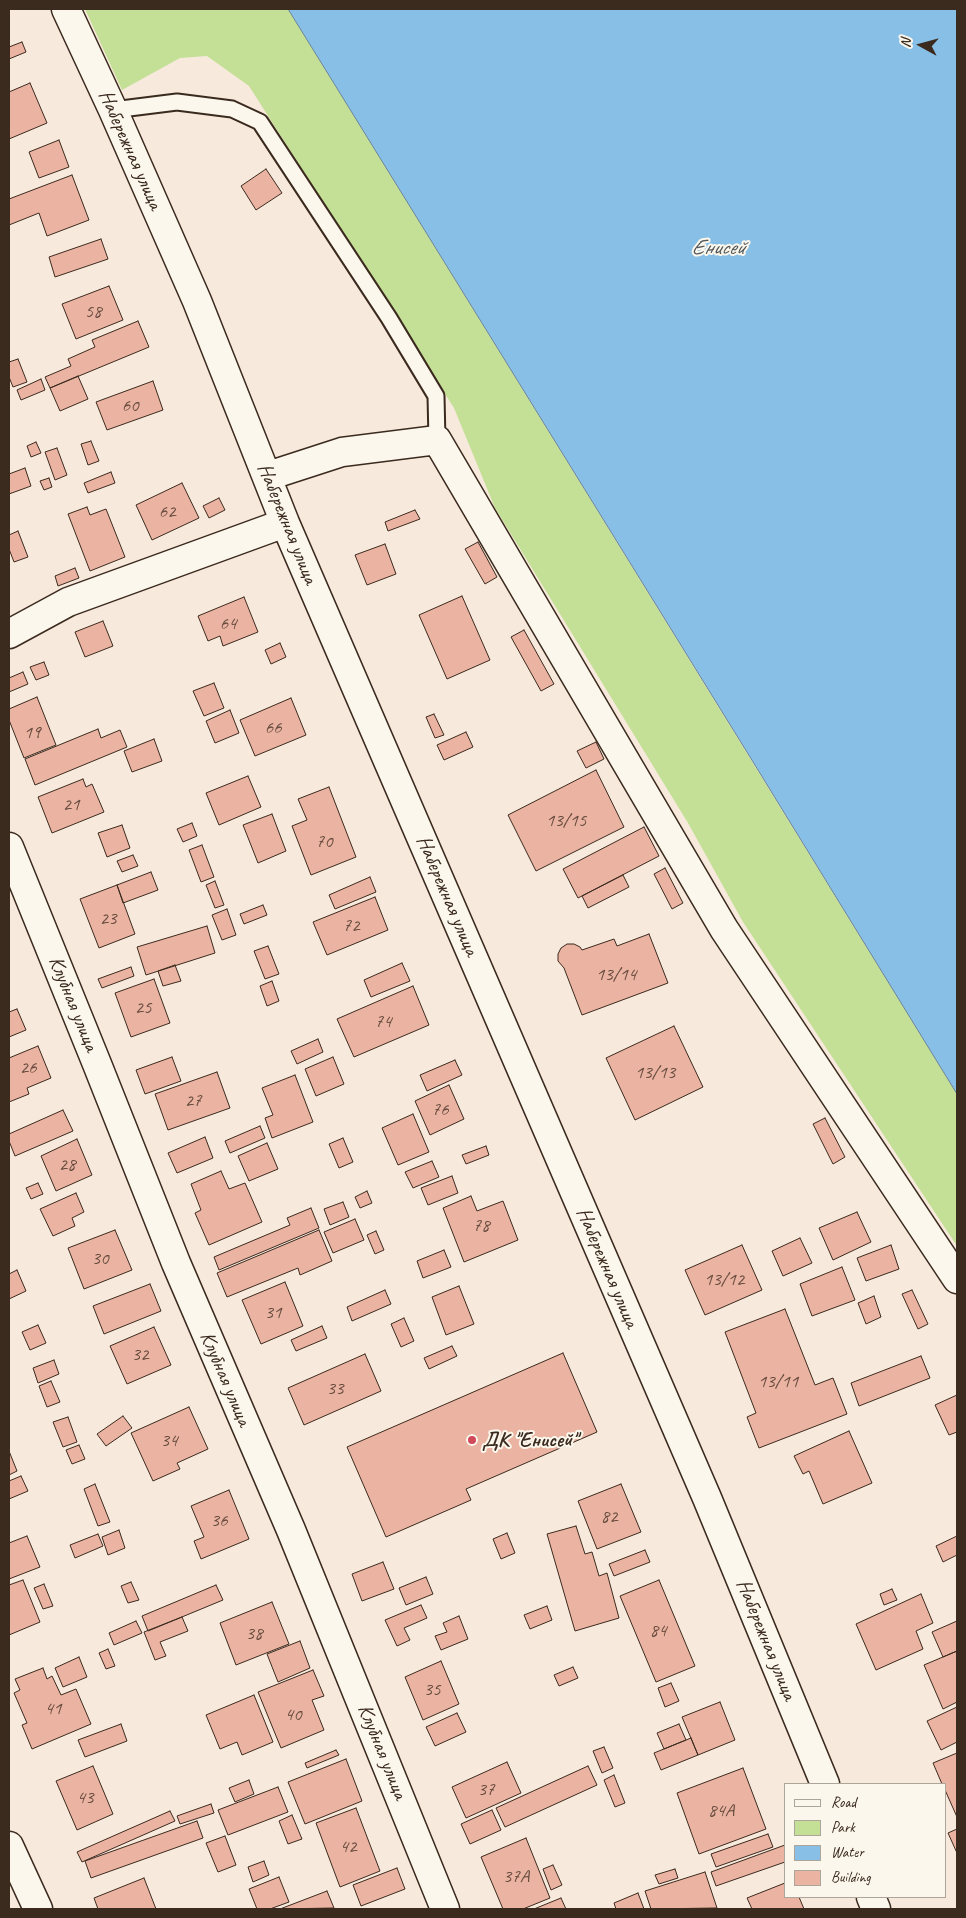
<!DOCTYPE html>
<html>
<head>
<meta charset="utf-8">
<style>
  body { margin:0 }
  #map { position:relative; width:966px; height:1918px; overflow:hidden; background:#f8e9dd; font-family:Caveat,sans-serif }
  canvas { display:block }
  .frame { position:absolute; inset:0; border:10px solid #3b2a1e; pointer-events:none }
  .legend { position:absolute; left:784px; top:1783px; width:162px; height:115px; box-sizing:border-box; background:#fbf7ec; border:1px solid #aea59a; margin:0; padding:6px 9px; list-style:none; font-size:15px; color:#3b2a1e }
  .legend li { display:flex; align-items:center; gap:10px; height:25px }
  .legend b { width:25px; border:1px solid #aea59a }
  .north { position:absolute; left:896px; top:20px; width:50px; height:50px; -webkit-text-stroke:4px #fbf7ec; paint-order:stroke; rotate:277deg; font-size:14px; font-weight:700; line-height:20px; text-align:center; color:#3b2a1e }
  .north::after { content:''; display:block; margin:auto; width:18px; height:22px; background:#3b2a1e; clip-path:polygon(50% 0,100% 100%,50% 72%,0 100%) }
</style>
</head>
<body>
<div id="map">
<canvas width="966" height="1918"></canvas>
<div class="frame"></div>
<ul class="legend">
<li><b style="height:6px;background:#fbf7ec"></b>Road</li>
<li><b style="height:14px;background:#c4e097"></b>Park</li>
<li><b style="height:14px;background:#88bfe6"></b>Water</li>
<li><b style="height:14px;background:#ebb3a1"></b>Building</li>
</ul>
<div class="north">N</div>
</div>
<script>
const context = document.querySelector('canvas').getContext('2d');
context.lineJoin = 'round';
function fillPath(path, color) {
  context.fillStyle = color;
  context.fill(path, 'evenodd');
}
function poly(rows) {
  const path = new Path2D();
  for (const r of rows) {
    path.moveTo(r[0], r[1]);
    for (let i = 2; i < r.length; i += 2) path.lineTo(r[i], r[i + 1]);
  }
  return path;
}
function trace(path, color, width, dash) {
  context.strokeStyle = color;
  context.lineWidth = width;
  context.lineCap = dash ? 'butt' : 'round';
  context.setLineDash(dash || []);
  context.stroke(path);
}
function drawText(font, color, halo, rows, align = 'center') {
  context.font = font + ' Caveat,sans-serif';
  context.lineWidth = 4;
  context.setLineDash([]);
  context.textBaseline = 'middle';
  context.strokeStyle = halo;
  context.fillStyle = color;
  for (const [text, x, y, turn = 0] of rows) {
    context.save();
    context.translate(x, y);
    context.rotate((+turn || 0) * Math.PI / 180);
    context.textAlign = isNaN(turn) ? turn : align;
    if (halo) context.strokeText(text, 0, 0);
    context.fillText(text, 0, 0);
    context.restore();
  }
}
const green = poly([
  [85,9,288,9,957,1094,957,1246,743,922,688,823,495,508,454,408,249,86,207,56,180,58,122,90]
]);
const water = poly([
  [288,9,957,9,957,1094,750,757,288,9]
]);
const building = poly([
  [22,42,26,52,9,59,9,47,22,42],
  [30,83,47,123,9,139,9,92,30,83],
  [59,140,69,167,39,178,29,152,59,140],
  [266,169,282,193,256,210,241,186,266,169],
  [72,175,89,220,47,236,39,213,9,225,9,199,72,175],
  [101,239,108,259,55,277,49,257,101,239],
  [109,286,123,320,76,339,62,304,109,286],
  [138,321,149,347,50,388,45,377,71,366,68,359,95,347,92,340,138,321],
  [18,359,27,382,13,387,9,377,9,362,18,359],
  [78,376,88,399,60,411,50,388,78,376],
  [41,379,45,390,21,400,17,390,41,379],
  [153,381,163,410,107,430,96,402,153,381],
  [91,441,99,461,88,465,81,444,91,441],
  [36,442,41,453,31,457,27,446,36,442],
  [57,448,67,475,55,480,45,452,57,448],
  [25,468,31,486,9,494,9,474,25,468],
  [111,472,115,483,88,493,84,483,111,472],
  [49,478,52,487,44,490,40,481,49,478],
  [182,483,199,518,152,540,136,505,182,483],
  [219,498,225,510,209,518,203,506,219,498],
  [87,507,90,515,106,509,125,557,90,571,68,514,87,507],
  [415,510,420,519,388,531,385,522,415,510],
  [18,531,28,557,14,562,9,549,9,535,18,531],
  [478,542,497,577,485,584,465,549,478,542],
  [385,544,396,574,367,585,355,555,385,544],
  [75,568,79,578,58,586,55,576,75,568],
  [462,596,490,660,447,679,419,615,462,596],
  [244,597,258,632,223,646,220,636,208,641,198,616,244,597],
  [103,621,113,646,85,657,75,632,103,621],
  [524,630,554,684,541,691,511,637,524,630],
  [280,643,286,657,271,664,265,650,280,643],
  [44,662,49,675,36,680,30,667,44,662],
  [23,672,28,684,9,692,9,678,23,672],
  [214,683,224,708,204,716,193,691,214,683],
  [37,697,56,745,24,758,9,720,9,709,37,697],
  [291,698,306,735,255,756,240,720,291,698],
  [230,710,239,733,215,743,206,721,230,710],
  [434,714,444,735,435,738,426,717,434,714],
  [98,729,101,738,120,730,127,747,35,785,25,759,98,729],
  [466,732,473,747,444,760,437,745,466,732],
  [154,739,162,761,132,772,124,751,154,739],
  [596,742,604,759,586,768,577,751,596,742],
  [596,770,624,827,536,871,508,815,596,770],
  [248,776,261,807,219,825,206,793,248,776],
  [83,779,86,787,92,784,104,812,52,833,38,797,83,779],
  [329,787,356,857,311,875,292,826,307,820,298,799,329,787],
  [272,814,286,851,258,863,243,825,272,814],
  [192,823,197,836,183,842,177,829,192,823],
  [122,825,130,848,107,857,98,833,122,825],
  [644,827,659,856,578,898,563,869,644,827],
  [202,845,214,877,201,882,189,850,202,845],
  [133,855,138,866,122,872,117,861,133,855],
  [665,868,683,903,672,909,654,874,665,868],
  [151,872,158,890,123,903,117,885,151,872],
  [623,875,629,887,588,908,582,896,623,875],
  [370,877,376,892,335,909,329,895,370,877],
  [215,881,224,905,215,908,206,885,215,881],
  [117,885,135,934,99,948,80,899,117,885],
  [375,897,388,930,327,955,313,922,375,897],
  [263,905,267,915,244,924,240,914,263,905],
  [227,909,236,935,222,940,212,915,227,909],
  [207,926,215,953,146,975,137,947,207,926],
  [649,934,668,983,582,1015,564,968,558,961,558,954,561,948,567,944,574,944,580,947,582,950,614,939,617,946,649,934],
  [268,946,279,974,265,979,254,951,268,946],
  [402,963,410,981,371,997,364,980,402,963],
  [175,965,181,981,163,986,158,971,175,965],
  [131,967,134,976,102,988,98,979,131,967],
  [154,979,170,1023,131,1037,115,993,154,979],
  [272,981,279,1001,267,1006,260,986,272,981],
  [413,986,429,1025,354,1057,337,1019,413,986],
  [17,1009,26,1030,9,1037,9,1012,17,1009],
  [674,1026,703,1087,635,1120,606,1058,674,1026],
  [318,1039,323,1052,297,1064,291,1051,318,1039],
  [38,1046,51,1078,27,1088,29,1094,9,1102,9,1058,38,1046],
  [172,1057,181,1081,145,1094,136,1070,172,1057],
  [333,1057,344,1084,316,1096,305,1069,333,1057],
  [455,1060,462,1075,427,1091,420,1075,455,1060],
  [217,1072,230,1108,168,1130,155,1094,217,1072],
  [295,1075,313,1122,272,1138,265,1118,273,1115,262,1088,295,1075],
  [449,1085,464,1119,430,1135,415,1101,449,1085],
  [63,1110,73,1131,15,1156,9,1141,9,1134,63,1110],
  [413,1114,429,1152,398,1165,382,1128,413,1114],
  [825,1118,845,1157,833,1164,813,1124,825,1118],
  [260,1126,265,1138,230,1153,225,1141,260,1126],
  [205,1137,213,1158,177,1173,168,1153,205,1137],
  [343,1138,353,1162,339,1168,329,1144,343,1138],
  [77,1139,92,1175,56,1191,41,1156,77,1139],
  [267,1143,278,1169,249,1181,238,1156,267,1143],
  [486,1146,489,1155,466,1164,462,1155,486,1146],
  [432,1161,439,1177,413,1188,405,1172,432,1161],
  [221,1171,229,1189,245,1183,262,1222,209,1245,195,1213,201,1210,191,1184,221,1171],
  [452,1176,458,1193,428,1205,421,1188,452,1176],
  [38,1183,43,1194,31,1199,26,1188,38,1183],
  [367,1191,372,1203,360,1208,355,1197,367,1191],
  [76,1193,84,1212,72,1218,75,1226,53,1236,40,1209,76,1193],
  [471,1196,477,1211,503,1201,518,1240,464,1262,443,1208,471,1196],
  [343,1202,349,1217,330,1225,324,1209,343,1202],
  [311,1208,319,1228,219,1270,214,1257,290,1225,287,1218,311,1208],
  [857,1212,871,1242,833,1260,819,1228,857,1212],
  [355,1219,364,1240,333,1253,324,1232,355,1219],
  [115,1230,132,1270,84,1289,68,1248,115,1230],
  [319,1230,332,1261,300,1275,298,1268,227,1297,217,1273,319,1230],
  [376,1231,384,1250,375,1254,367,1235,376,1231],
  [800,1238,812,1263,783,1276,772,1251,800,1238],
  [742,1245,762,1290,705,1315,685,1270,742,1245],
  [891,1245,899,1269,866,1281,857,1258,891,1245],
  [444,1250,451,1267,423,1278,417,1261,444,1250],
  [842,1267,855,1300,812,1316,800,1284,842,1267],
  [17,1270,26,1291,9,1299,9,1274,17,1270],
  [285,1282,303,1326,261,1344,242,1300,285,1282],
  [150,1284,161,1311,104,1334,93,1306,150,1284],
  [459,1286,474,1324,446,1335,432,1297,459,1286],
  [385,1290,391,1304,352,1321,347,1307,385,1290],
  [912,1290,928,1324,918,1329,902,1294,912,1290],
  [874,1296,881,1317,866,1324,858,1303,874,1296],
  [785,1309,815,1385,833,1378,847,1414,759,1448,747,1417,756,1413,725,1332,785,1309],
  [404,1318,414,1341,401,1347,391,1324,404,1318],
  [38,1325,46,1343,30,1350,22,1332,38,1325],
  [322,1326,327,1338,296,1351,291,1340,322,1326],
  [154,1327,171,1365,127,1384,110,1346,154,1327],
  [452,1346,457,1356,429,1369,424,1358,452,1346],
  [563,1353,597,1432,466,1489,471,1500,386,1537,347,1447,563,1353],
  [365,1354,381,1391,304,1425,288,1388,365,1354],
  [921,1356,930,1378,859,1406,851,1383,921,1356],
  [54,1360,59,1374,38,1383,33,1368,54,1360],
  [51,1381,60,1402,47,1407,39,1386,51,1381],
  [957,1395,957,1432,949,1435,935,1405,957,1395],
  [189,1407,208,1449,177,1463,180,1469,153,1481,131,1433,189,1407],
  [123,1416,132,1428,106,1446,97,1434,123,1416],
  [68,1417,77,1442,63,1447,53,1422,68,1417],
  [849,1431,872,1483,823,1504,809,1471,803,1474,794,1456,849,1431],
  [79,1445,85,1459,72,1464,66,1450,79,1445],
  [9,1451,17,1471,9,1475,9,1451],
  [21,1476,28,1491,9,1499,9,1481,21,1476],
  [95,1484,110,1522,98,1526,84,1489,95,1484],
  [621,1484,641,1532,597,1549,578,1501,621,1484],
  [229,1490,249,1539,201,1559,194,1541,204,1537,191,1506,229,1490],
  [576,1526,585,1554,592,1552,599,1576,607,1573,619,1618,575,1631,547,1534,576,1526],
  [119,1530,125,1548,108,1555,102,1537,119,1530],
  [507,1533,515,1553,501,1559,493,1539,507,1533],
  [98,1534,103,1546,75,1558,70,1545,98,1534],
  [27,1536,40,1567,9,1579,9,1543,27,1536],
  [957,1536,957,1555,943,1562,936,1546,957,1536],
  [645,1550,650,1562,614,1576,609,1564,645,1550],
  [383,1562,394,1589,362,1601,352,1574,383,1562],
  [426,1577,433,1594,406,1605,399,1588,426,1577],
  [23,1580,40,1622,9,1635,9,1585,23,1580],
  [659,1580,695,1666,656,1682,620,1596,659,1580],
  [131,1582,139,1600,128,1603,121,1586,131,1582],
  [44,1584,53,1606,43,1609,34,1588,44,1584],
  [216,1585,223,1600,148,1631,142,1616,216,1585],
  [892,1589,897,1600,884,1605,880,1594,892,1589],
  [921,1594,933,1623,916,1631,923,1649,876,1670,856,1624,921,1594],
  [272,1602,289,1644,236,1665,220,1623,272,1602],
  [421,1605,427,1618,404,1628,410,1640,397,1646,385,1620,421,1605],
  [547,1606,552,1620,530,1629,524,1615,547,1606],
  [459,1616,468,1639,441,1650,435,1636,447,1632,443,1623,459,1616],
  [182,1617,188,1631,160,1642,166,1656,155,1660,144,1632,182,1617],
  [136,1621,142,1633,114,1645,109,1633,136,1621],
  [957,1621,957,1651,943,1657,932,1632,957,1621],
  [300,1641,310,1668,278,1682,267,1654,300,1641],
  [108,1649,115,1666,106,1669,99,1653,108,1649],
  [957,1651,957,1702,943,1709,924,1665,957,1651],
  [79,1657,87,1677,63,1687,55,1668,79,1657],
  [441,1661,459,1704,423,1720,405,1677,441,1661],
  [573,1667,578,1678,559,1686,554,1675,573,1667],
  [43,1668,47,1679,52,1676,61,1695,76,1689,91,1724,32,1749,22,1725,27,1723,14,1693,20,1690,15,1679,43,1668],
  [313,1670,324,1696,312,1700,324,1730,281,1748,258,1692,313,1670],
  [671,1683,679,1701,665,1707,658,1688,671,1683],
  [254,1695,273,1742,242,1755,237,1742,220,1749,206,1715,254,1695],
  [720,1702,735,1740,698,1755,682,1717,720,1702],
  [957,1707,957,1742,941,1750,927,1721,957,1707],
  [457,1713,466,1732,435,1746,426,1727,457,1713],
  [121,1724,127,1741,85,1757,78,1740,121,1724],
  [679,1724,686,1740,664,1749,657,1733,679,1724],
  [691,1738,698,1755,661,1770,654,1753,691,1738],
  [604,1747,613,1768,602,1773,593,1751,604,1747],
  [336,1750,339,1755,307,1768,305,1763,336,1750],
  [957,1753,957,1817,945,1790,945,1784,942,1784,933,1763,957,1753],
  [346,1759,362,1801,305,1824,288,1782,346,1759],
  [507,1762,521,1793,466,1818,452,1787,507,1762],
  [93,1766,113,1814,77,1830,56,1781,93,1766],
  [588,1766,597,1785,505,1827,496,1808,588,1766],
  [743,1768,766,1829,699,1854,677,1793,743,1768],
  [614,1775,625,1803,615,1807,604,1780,614,1775],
  [249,1780,254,1794,235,1802,229,1788,249,1780],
  [278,1787,288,1812,228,1835,218,1810,278,1787],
  [211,1804,214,1813,180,1824,177,1816,211,1804],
  [356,1808,380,1871,340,1887,316,1823,356,1808],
  [492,1810,501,1830,470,1844,461,1824,492,1810],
  [170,1811,175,1821,82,1862,77,1852,170,1811],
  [292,1815,302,1839,288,1844,279,1821,292,1815],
  [197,1821,203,1838,91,1878,85,1861,197,1821],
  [957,1829,957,1853,948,1833,957,1829],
  [768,1834,773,1847,716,1867,711,1854,768,1834],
  [225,1836,236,1865,218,1872,206,1843,225,1836],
  [526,1838,550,1898,523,1909,503,1909,481,1857,526,1838],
  [785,1845,785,1862,716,1886,711,1872,785,1845],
  [264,1861,269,1875,253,1882,248,1867,264,1861],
  [553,1865,562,1885,551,1890,543,1869,553,1865],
  [397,1868,405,1889,361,1906,353,1885,397,1868],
  [675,1869,678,1878,659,1884,655,1875,675,1869],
  [705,1872,717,1908,651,1909,645,1891,705,1872],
  [279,1877,289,1902,270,1909,257,1909,249,1889,279,1877],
  [144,1878,156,1909,98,1909,94,1898,144,1878],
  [785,1883,785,1897,799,1897,804,1909,752,1909,747,1898,785,1883],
  [327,1891,334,1908,280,1909,327,1891],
  [638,1893,644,1909,616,1909,614,1903,638,1893],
  [561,1898,566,1909,534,1909,561,1898]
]);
const lane = poly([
  [113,110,177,102,232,109,260,122,389,318,436,396,437,440]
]);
const street = poly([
  [66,9,113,110,197,301,285,523,707,1498,825,1784],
  [268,476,342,452,437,440,724,929,957,1279],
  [9,634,68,602,285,523],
  [9,847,97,1064,176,1263,291,1530,445,1909],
  [871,1897,876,1909]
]);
const secondary = poly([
  [9,1846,38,1909]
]);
const markers = [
  [472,1440,5,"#d1495b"]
];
const numberNames = [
  ["58",93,312],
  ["60",130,406],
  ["62",167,512],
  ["64",228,624],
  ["66",273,728],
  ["19",32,733],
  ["21",71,805],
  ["13/15",566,821],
  ["70",324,842],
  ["23",108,919],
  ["72",351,926],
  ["13/14",616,975],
  ["25",143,1008],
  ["74",383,1022],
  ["26",28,1068],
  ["13/13",655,1073],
  ["27",193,1101],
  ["76",440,1110],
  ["28",67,1165],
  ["78",481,1226],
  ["30",100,1259],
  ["13/12",724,1280],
  ["31",273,1313],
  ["32",140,1355],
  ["13/11",778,1382],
  ["33",335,1389],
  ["34",169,1441],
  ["82",609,1517],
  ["36",219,1521],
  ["84",658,1631],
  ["38",254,1634],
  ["35",432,1690],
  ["41",53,1709],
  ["40",293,1715],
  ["37",486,1790],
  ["43",85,1798],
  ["84А",721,1811],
  ["42",348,1847],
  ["37А",516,1877]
];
const streetNames = [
  ["Набережная улица",130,150,66],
  ["Набережная улица",287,524,68],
  ["Набережная улица",447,896,67],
  ["Клубная улица",73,1004,68],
  ["Набережная улица",607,1268,67],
  ["Клубная улица",225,1379,67],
  ["Набережная улица",766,1640,68],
  ["Клубная улица",382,1752,68]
];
const poiNames = [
  ["ДК \"Енисей\"",482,1440]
];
const waterNames = [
  ["Енисей",718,248]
];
fillPath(green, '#c4e097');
fillPath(water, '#88bfe6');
trace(water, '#698396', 1);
fillPath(building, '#ebb3a1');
trace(building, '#3b2a1e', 1);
trace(lane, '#3b2a1e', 19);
trace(street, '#3b2a1e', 31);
trace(secondary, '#3b2a1e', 31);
trace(lane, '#fbf7ec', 15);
trace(street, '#fbf7ec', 28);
trace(secondary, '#fbf7ec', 28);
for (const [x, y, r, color] of markers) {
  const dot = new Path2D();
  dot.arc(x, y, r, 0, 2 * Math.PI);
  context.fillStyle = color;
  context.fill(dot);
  trace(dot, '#fbf7ec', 2);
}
drawText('19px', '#674c3f', null, numberNames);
drawText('21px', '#3b2a1e', '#fbf7ec', streetNames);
drawText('bold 21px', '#3b2a1e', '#fbf7ec', poiNames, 'left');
drawText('italic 22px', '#52575a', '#fbf7ec', waterNames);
</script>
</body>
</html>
